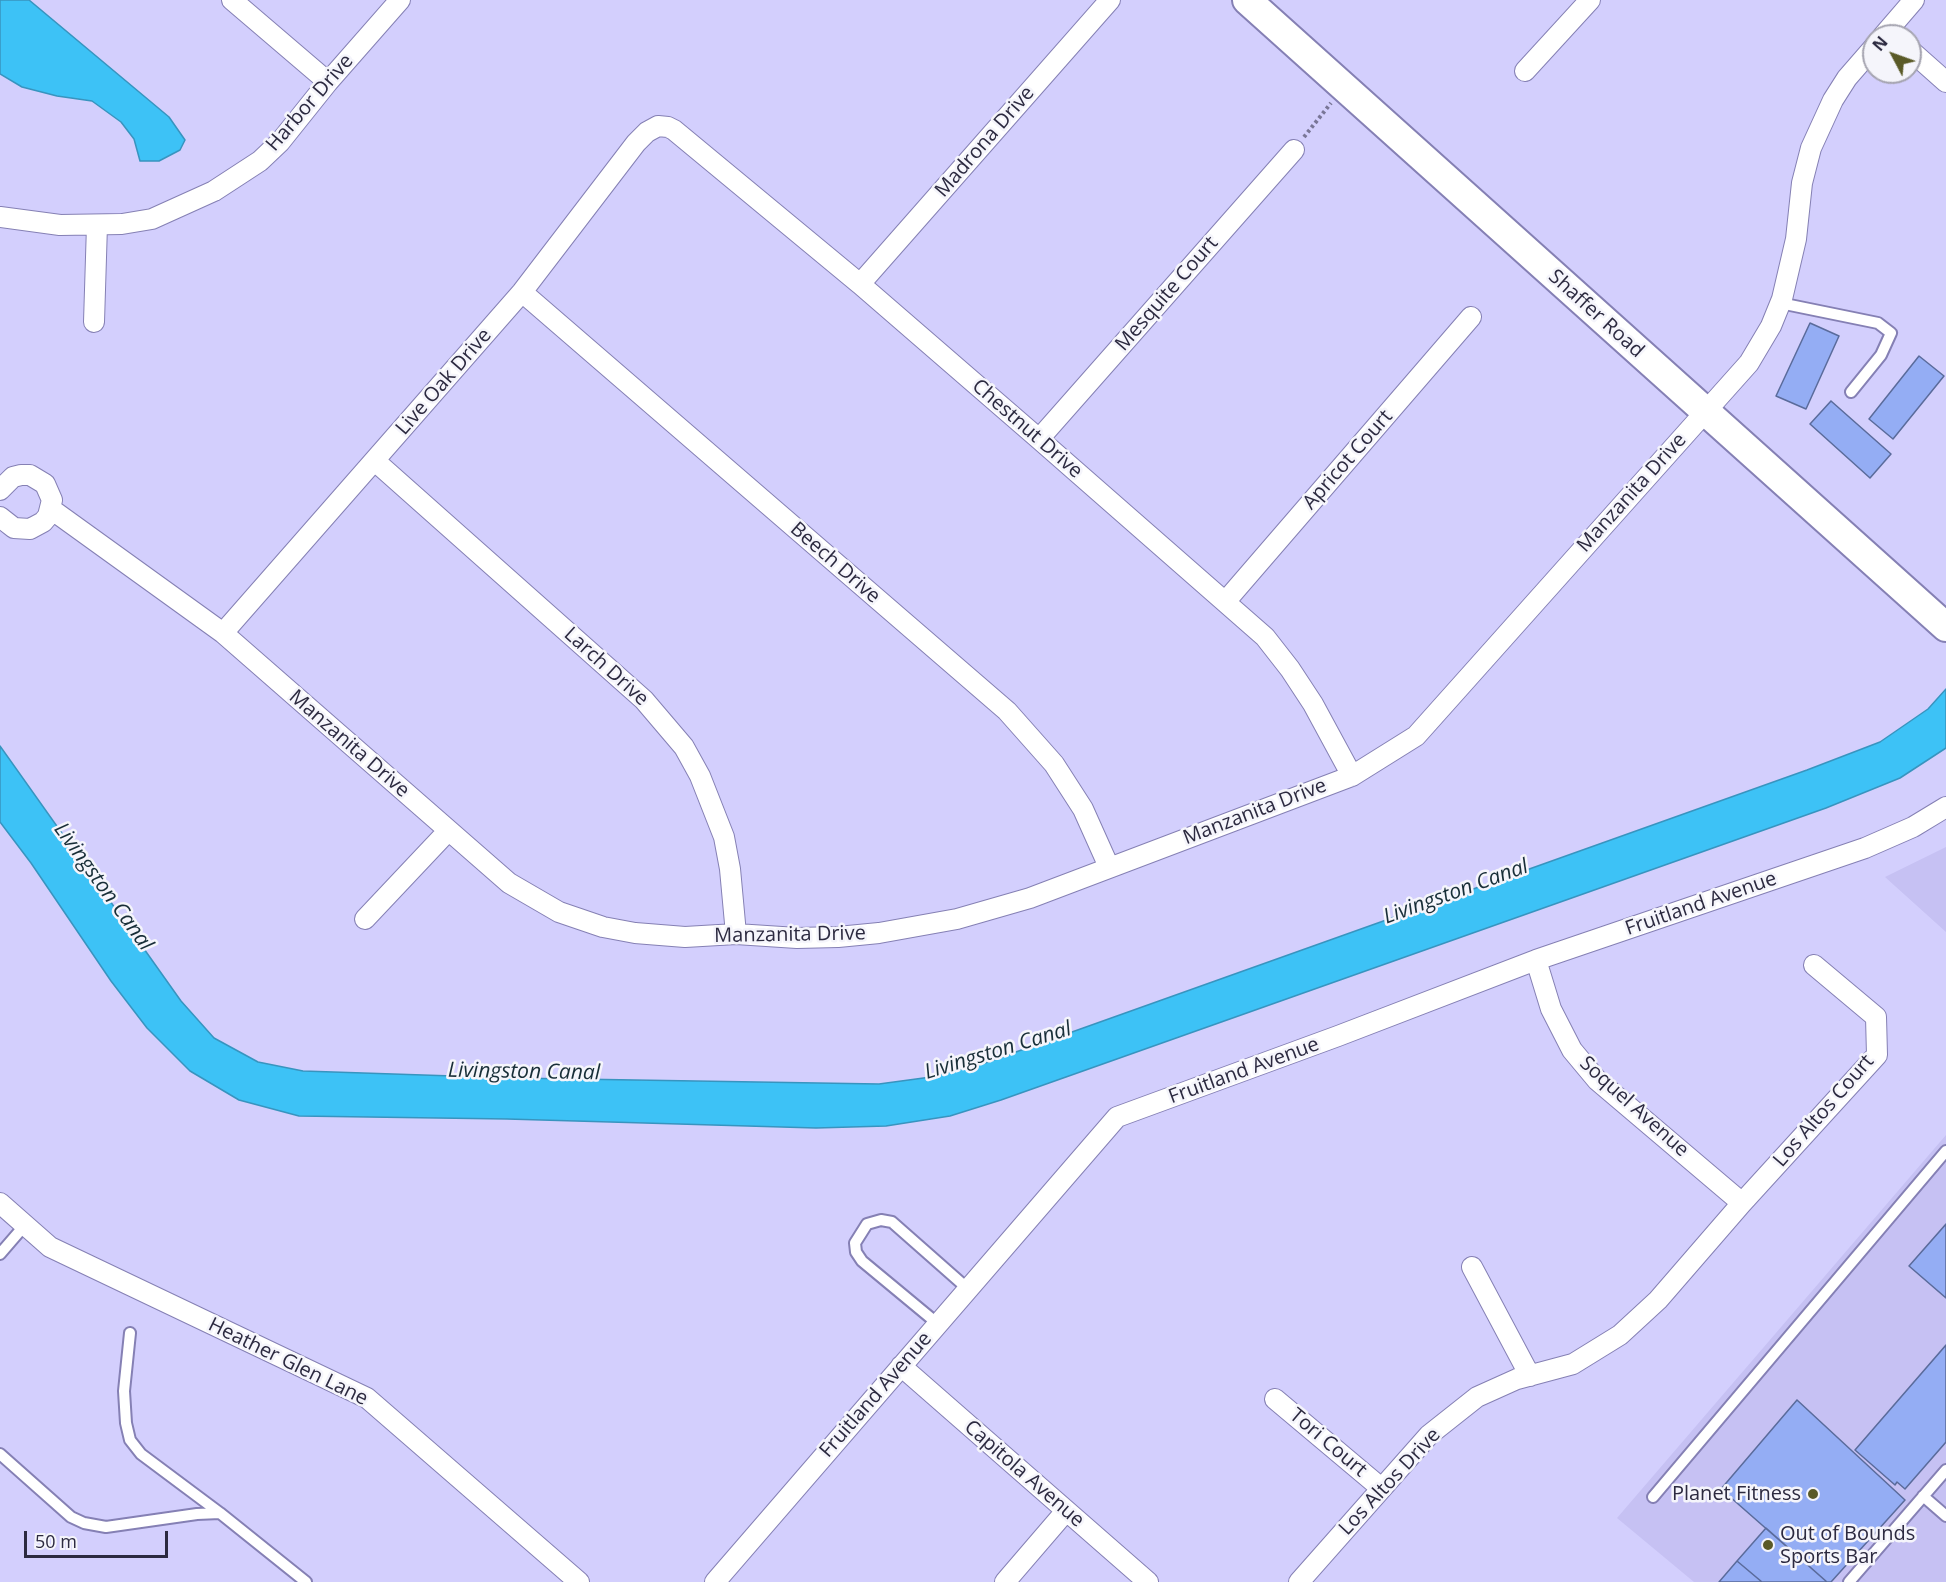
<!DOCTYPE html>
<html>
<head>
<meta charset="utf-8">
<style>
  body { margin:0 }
  #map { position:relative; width:1946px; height:1582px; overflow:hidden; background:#d3cffd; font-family:"Open Sans",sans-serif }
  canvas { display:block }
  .north { position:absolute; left:1862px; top:24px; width:60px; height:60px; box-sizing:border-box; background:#f5f5fb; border:2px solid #a5a4b0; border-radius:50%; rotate:311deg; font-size:16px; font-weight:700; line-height:24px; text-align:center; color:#2c2a40 }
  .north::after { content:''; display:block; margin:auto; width:21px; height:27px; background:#5a5a27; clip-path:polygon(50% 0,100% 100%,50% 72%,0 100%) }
  .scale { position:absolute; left:24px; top:1531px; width:144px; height:27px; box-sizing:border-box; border:3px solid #2c2a40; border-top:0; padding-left:8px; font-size:18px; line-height:21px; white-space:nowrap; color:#2c2a40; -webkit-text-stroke:4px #f5f5fb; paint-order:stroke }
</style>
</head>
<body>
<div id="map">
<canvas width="1946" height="1582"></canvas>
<div class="north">N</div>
<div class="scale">50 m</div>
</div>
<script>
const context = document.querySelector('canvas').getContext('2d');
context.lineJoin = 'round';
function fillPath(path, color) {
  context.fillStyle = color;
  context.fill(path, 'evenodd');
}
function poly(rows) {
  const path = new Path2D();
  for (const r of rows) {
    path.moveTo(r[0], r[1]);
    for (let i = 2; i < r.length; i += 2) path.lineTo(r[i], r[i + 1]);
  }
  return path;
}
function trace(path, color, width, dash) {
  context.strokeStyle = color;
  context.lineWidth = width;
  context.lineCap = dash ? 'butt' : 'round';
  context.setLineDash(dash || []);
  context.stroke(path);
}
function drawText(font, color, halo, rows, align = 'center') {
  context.font = font + ' "Open Sans",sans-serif';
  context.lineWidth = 5;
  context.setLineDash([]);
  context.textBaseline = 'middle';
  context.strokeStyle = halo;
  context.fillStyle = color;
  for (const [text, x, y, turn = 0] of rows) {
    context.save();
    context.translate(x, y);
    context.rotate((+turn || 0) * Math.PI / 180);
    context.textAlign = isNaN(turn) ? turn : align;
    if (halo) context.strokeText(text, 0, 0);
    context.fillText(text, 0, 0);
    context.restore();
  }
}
const built = poly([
  [1946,847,1946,932,1885,877],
  [1946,1135,1946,1582,1694,1582,1617,1518]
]);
const water = poly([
  [0,0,29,0,169,117,185,140,180,150,159,161,140,161,134,139,121,122,92,101,57,96,22,87,0,74,0,0],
  [1946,689,1946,748,1900,778,1826,808,1001,1100,950,1116,886,1126,816,1128,507,1119,299,1116,239,1100,190,1071,147,1028,111,981,31,863,0,822,0,746,181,1001,214,1038,258,1062,303,1071,513,1078,879,1084,931,1077,985,1063,1807,770,1880,742,1928,709,1946,689]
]);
const building = poly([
  [1810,323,1839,336,1806,409,1776,396,1810,323],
  [1919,356,1944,376,1893,439,1869,419,1919,356],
  [1831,401,1891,454,1870,478,1810,424,1831,401],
  [1946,1224,1946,1298,1909,1266,1946,1224],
  [1946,1345,1946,1442,1905,1489,1897,1482,1895,1485,1855,1450,1946,1345],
  [1797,1400,1905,1500,1831,1582,1827,1582,1721,1489,1797,1400],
  [1766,1528,1827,1582,1762,1582,1737,1561,1766,1528],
  [1737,1561,1762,1582,1719,1582,1737,1561]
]);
const path = poly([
  [1304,137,1331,103]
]);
const lane = poly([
  [1780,303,1878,323,1891,333,1881,355,1851,392],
  [0,1254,25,1225],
  [938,1324,862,1261,856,1252,855,1243,867,1224,881,1220,892,1222,968,1289],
  [130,1333,124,1391,126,1423,130,1440,141,1454,220,1513],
  [0,1454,71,1517,84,1523,106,1527,197,1514,220,1513,306,1582],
  [1923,1496,1946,1516],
  [1653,1497,1946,1151],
  [1849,1582,1946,1470]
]);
const street = poly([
  [232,0,328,82],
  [1883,36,1914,0],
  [1910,50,1946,82],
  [1525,71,1590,0],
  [0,217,60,225,122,224,152,219,214,191,260,161,280,142,328,82,400,0],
  [860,284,1110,0],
  [522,292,1007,711,1054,764,1083,809,1109,867],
  [94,322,97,225],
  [1039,439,1294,150],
  [375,461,644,700,684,747,700,776,724,837,730,869,736,934],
  [0,490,13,477,21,475,30,475,45,484,52,500,48,516,43,522,30,529,14,528,0,517],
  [51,509,223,633,509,883,559,912,603,927,635,933,685,937,736,934,797,938,838,937,879,933,957,919,1030,898,1352,776,1416,736,1749,363,1771,326,1782,299,1796,239,1802,183,1811,148,1833,100,1847,78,1874,47],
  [1225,602,1471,317],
  [223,633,522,292,636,143,647,132,658,126,668,127,674,130,860,284,1039,439,1265,637,1290,669,1313,704,1352,776],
  [365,919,448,831],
  [1536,960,1551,1009,1572,1050,1597,1080,1742,1203],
  [0,1203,50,1247,367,1398,579,1582],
  [1472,1267,1530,1376],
  [901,1366,1148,1582],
  [1275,1399,1381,1488],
  [715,1582,1117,1117,1338,1036,1536,960,1865,848,1913,827,1946,807],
  [1005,1582,1066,1511],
  [1299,1582,1429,1435,1477,1397,1517,1379,1573,1364,1620,1335,1658,1300,1742,1203,1877,1055,1876,1017,1814,965]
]);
const secondary = poly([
  [1247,0,1946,627]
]);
const markers = [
  [1813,1494,6,"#5a5a27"],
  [1768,1545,6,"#5a5a27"]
];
const streetNames = [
  ["Harbor Drive",310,103,-49],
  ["Madrona Drive",985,142,-49],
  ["Mesquite Court",1167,294,-49],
  ["Shaffer Road",1596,314,42],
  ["Live Oak Drive",444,382,-49],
  ["Chestnut Drive",1027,429,41],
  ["Apricot Court",1348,460,-49],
  ["Manzanita Drive",1632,493,-48],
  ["Beech Drive",835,563,41],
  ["Larch Drive",606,667,42],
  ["Manzanita Drive",349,744,41],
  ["Manzanita Drive",1255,812,-21],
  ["Fruitland Avenue",1701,904,-19],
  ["Manzanita Drive",790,935,-1],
  ["Fruitland Avenue",1244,1071,-20],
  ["Soquel Avenue",1634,1107,42],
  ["Los Altos Court",1824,1111,-49],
  ["Heather Glen Lane",288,1362,26],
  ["Fruitland Avenue",876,1395,-49],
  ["Tori Court",1328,1443,40],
  ["Capitola Avenue",1024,1474,41],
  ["Los Altos Drive",1390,1482,-47]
];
const poiNames = [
  ["Planet Fitness",1801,1494],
  ["Out of Bounds",1780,1534,"left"],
  ["Sports Bar",1780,1557,"left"]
];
const waterNames = [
  ["Livingston Canal",103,887,54],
  ["Livingston Canal",1456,892,-20],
  ["Livingston Canal",998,1051,-17],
  ["Livingston Canal",524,1072,1]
];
fillPath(built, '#c6c1f3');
fillPath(water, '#3dc2f6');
trace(water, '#3894bf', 1.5);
fillPath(building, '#94adf4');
trace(building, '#5a6b9b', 1.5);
trace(lane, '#8580b4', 14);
trace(street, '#8580b4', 22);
trace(secondary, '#8580b4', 32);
trace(path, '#797697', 4, [3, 3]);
trace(lane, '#fff', 10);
trace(street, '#fff', 20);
trace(secondary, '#fff', 28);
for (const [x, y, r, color] of markers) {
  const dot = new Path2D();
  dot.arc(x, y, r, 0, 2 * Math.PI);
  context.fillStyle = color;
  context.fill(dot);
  trace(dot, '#f5f5fb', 2);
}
drawText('20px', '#2c2a40', '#f5f5fb', streetNames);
drawText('20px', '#2c2a40', '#f5f5fb', poiNames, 'right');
drawText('italic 21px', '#182e38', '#f5f5fb', waterNames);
</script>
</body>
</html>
